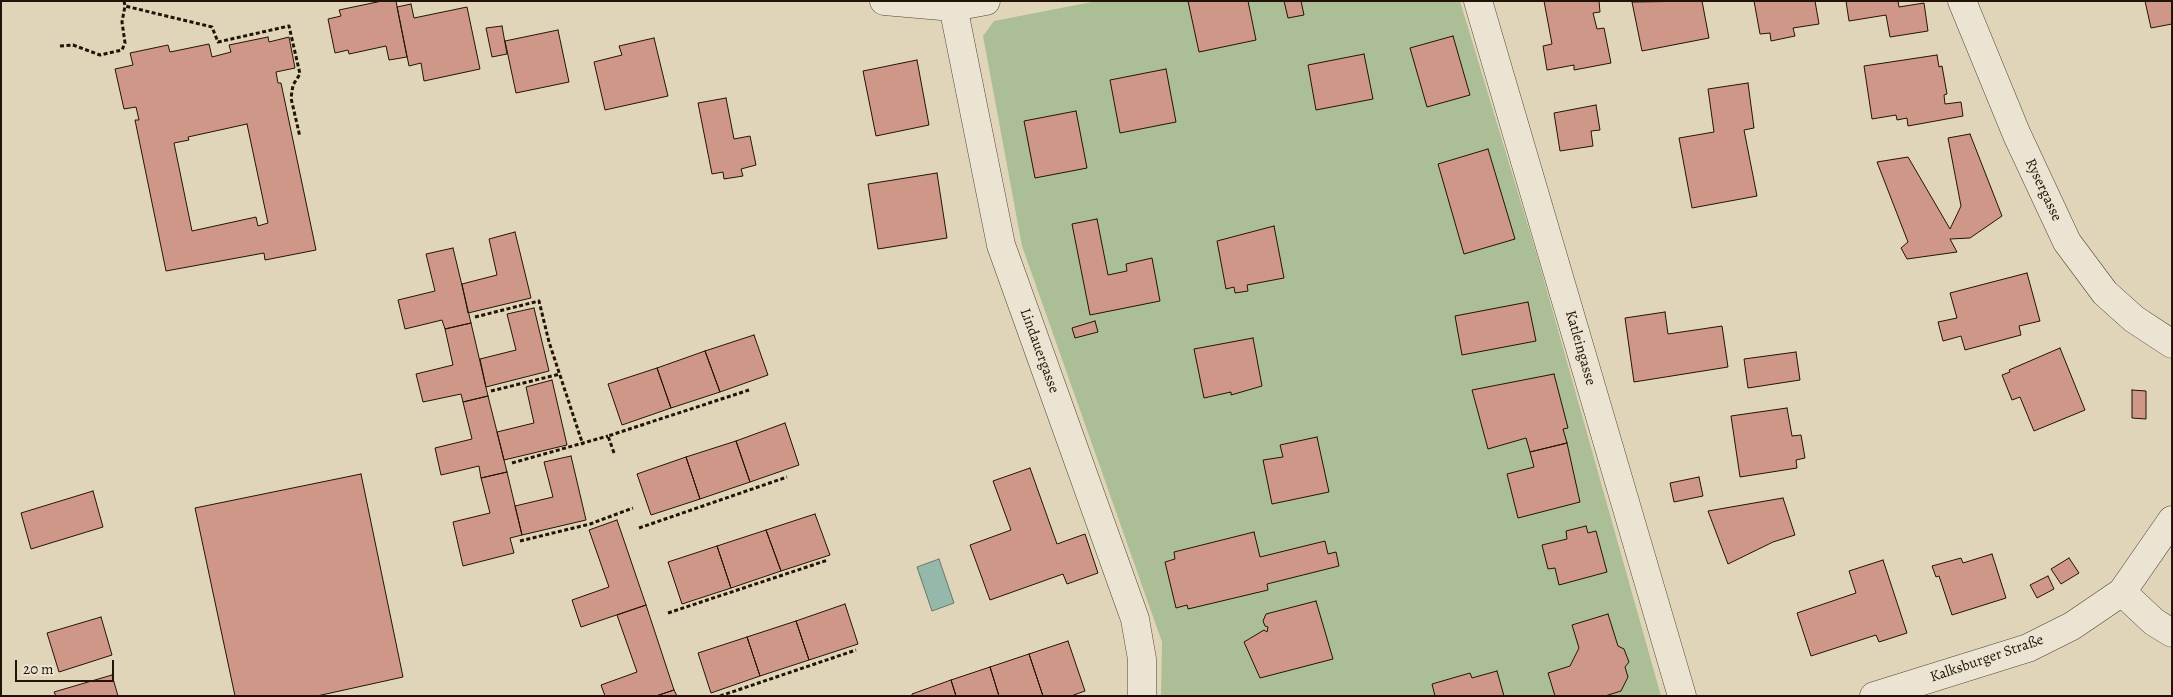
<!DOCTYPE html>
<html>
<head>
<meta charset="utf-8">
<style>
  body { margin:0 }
  #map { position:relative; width:2173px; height:697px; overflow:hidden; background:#e0d5b9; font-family:Alegreya,serif }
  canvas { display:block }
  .frame { position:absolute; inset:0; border:2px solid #231307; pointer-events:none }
  .scale { position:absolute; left:15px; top:660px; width:99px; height:22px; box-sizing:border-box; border:2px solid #231307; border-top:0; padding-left:6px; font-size:15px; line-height:18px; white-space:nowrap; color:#231307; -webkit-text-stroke:4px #ebe4d2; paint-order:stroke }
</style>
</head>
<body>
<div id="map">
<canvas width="2173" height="697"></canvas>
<div class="frame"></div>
<div class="scale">20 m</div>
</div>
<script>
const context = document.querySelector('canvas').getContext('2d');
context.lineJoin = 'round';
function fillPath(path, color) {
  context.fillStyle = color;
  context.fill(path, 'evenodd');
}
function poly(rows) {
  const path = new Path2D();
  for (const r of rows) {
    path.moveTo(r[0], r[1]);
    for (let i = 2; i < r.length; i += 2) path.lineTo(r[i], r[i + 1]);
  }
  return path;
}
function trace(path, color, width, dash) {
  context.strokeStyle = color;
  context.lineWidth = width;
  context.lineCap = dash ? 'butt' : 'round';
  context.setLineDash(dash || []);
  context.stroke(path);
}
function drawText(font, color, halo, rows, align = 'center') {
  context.font = font + ' Alegreya,serif';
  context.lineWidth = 4;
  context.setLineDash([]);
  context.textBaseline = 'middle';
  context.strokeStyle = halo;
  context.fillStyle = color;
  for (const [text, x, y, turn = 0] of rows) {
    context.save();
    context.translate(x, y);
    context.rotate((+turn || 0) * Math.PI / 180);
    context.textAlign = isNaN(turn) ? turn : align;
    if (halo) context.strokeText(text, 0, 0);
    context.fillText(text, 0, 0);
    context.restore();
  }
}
const green = poly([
  [1097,1,1460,1,1538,259,1661,696,1161,696,1162,642,1022,246,983,36,994,21]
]);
const water = poly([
  [939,559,954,603,932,611,917,567,939,559]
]);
const building = poly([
  [382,1,396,1,407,57,389,60,386,46,349,54,348,50,335,53,328,19,341,16,339,10,382,1],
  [1188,1,1248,1,1256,40,1199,52,1188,1],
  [1284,1,1301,1,1304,15,1288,18,1284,1],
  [1544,1,1599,1,1600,12,1593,13,1597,29,1604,28,1611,63,1574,70,1574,65,1547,70,1543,46,1552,44,1544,1],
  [1702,1,1709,38,1642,51,1632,2,1702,1],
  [1754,1,1815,1,1819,24,1793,28,1795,36,1771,41,1770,33,1760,34,1754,1],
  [1846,1,1898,1,1899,7,1924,3,1928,31,1890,37,1886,15,1849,21,1846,1],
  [2145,1,2172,1,2172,24,2151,28,2145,1],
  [411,4,414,18,467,7,480,69,424,81,421,63,409,66,397,7,411,4],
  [502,26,507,54,492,57,486,28,502,26],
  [558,30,569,82,516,93,505,41,558,30],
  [1453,36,1470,95,1427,107,1410,48,1453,36],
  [268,37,269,42,289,37,295,68,276,72,278,83,281,83,316,250,265,260,264,253,166,271,135,120,139,120,136,107,124,109,115,69,133,65,130,53,168,45,170,52,209,44,212,57,231,52,229,45,268,37],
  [247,124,268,223,258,226,256,217,192,231,174,143,189,140,188,137,247,124],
  [654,38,668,96,605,110,594,62,622,55,619,46,654,38],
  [1364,54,1373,99,1316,110,1308,65,1364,54],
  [1937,55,1939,67,1942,66,1947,94,1944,95,1945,104,1961,102,1963,116,1908,126,1907,118,1897,120,1896,115,1872,119,1864,66,1937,55],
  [917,60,929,125,876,136,863,71,917,60],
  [1166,69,1176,122,1120,133,1110,80,1166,69],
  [1748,83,1754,128,1744,130,1757,196,1692,208,1679,138,1714,132,1708,89,1748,83],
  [726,98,734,139,750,136,756,165,741,169,743,176,724,179,723,172,712,174,698,103,726,98],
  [1596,105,1600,130,1591,131,1593,146,1560,151,1554,113,1596,105],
  [1076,111,1087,168,1035,178,1024,121,1076,111],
  [1970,134,2002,216,1970,238,1950,239,1957,252,1907,259,1901,248,1908,242,1877,162,1908,157,1950,229,1961,206,1948,138,1970,134],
  [1488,149,1515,239,1464,254,1438,164,1488,149],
  [937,173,947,238,878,249,868,184,937,173],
  [1097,219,1108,275,1127,271,1126,264,1152,258,1160,301,1090,315,1072,224,1097,219],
  [1274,226,1284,278,1247,285,1248,291,1235,293,1234,287,1226,289,1217,241,1274,226],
  [515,232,531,298,468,313,462,284,497,275,489,239,515,232],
  [453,248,471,323,445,329,442,320,405,329,398,300,435,291,426,254,453,248],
  [2027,273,2040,321,2019,326,2021,335,1965,350,1961,336,1943,341,1938,322,1957,318,1950,293,2027,273],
  [1528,302,1536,341,1462,355,1455,316,1528,302],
  [534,308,549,371,486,387,480,359,516,350,507,314,534,308],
  [1665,312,1668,334,1722,326,1728,367,1634,382,1625,318,1665,312],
  [1095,321,1098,332,1075,338,1072,328,1095,321],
  [471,323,488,396,463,402,461,394,423,402,416,374,453,365,445,329,471,323],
  [754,335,768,375,720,392,705,351,754,335],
  [1253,338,1262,386,1231,395,1231,392,1204,398,1194,349,1253,338],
  [2060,348,2085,410,2034,431,2020,397,2012,400,2002,375,2010,372,2009,370,2060,348],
  [705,351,720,392,671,408,657,368,705,351],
  [1796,352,1800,380,1748,388,1744,359,1796,352],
  [657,368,671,408,622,425,608,384,657,368],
  [1554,374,1568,428,1563,429,1567,443,1530,452,1526,438,1488,449,1472,390,1554,374],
  [552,380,567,445,504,460,497,432,534,423,526,387,552,380],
  [2132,390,2146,391,2146,419,2132,418,2132,390],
  [488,396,507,472,481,478,479,466,441,475,435,448,472,439,463,402,488,396],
  [1787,408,1792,436,1801,435,1805,458,1796,460,1797,468,1740,477,1731,416,1787,408],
  [785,423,799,465,750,482,736,441,785,423],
  [1317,437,1329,492,1272,504,1263,460,1283,457,1280,445,1317,437],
  [736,441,750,482,700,499,686,457,736,441],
  [1567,443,1580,502,1518,518,1507,474,1534,467,1530,452,1567,443],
  [571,456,586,520,522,535,515,506,553,497,544,462,571,456],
  [686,457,700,499,651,515,637,474,686,457],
  [1030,468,1057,544,1085,534,1098,573,1067,584,1063,574,990,600,970,545,1011,530,993,481,1030,468],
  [507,472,522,535,510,538,514,553,463,566,453,522,490,513,481,478,507,472],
  [361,474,403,677,317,696,235,696,195,508,361,474],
  [1699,477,1703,496,1674,502,1670,483,1699,477],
  [93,491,103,527,31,549,21,513,93,491],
  [1783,498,1795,535,1773,542,1728,564,1708,511,1783,498],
  [815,514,830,555,781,571,766,530,815,514],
  [617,520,646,605,581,627,572,600,609,587,589,530,617,520],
  [1586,526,1588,533,1596,531,1607,572,1559,585,1555,568,1548,569,1542,545,1567,539,1566,531,1586,526],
  [766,530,781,571,731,588,717,546,766,530],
  [1254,532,1260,557,1325,541,1328,554,1336,552,1339,566,1267,584,1268,590,1188,609,1187,605,1176,608,1165,562,1175,559,1174,552,1254,532],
  [717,546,731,588,682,604,668,562,717,546],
  [1992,554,2006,598,1952,615,1939,576,1936,577,1932,566,1961,558,1963,563,1992,554],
  [2069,558,2079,573,2061,584,2051,569,2069,558],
  [1883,560,1907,633,1879,642,1876,635,1811,656,1797,613,1856,593,1849,571,1883,560],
  [2048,576,2054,589,2037,598,2030,585,2048,576],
  [1316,601,1333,659,1260,678,1244,642,1264,630,1267,632,1268,627,1265,626,1263,621,1266,614,1316,601],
  [845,604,858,644,809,660,796,621,845,604],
  [646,605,674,690,656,696,605,696,601,685,637,672,617,615,646,605],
  [1608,614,1618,646,1624,649,1629,662,1625,667,1628,677,1621,691,1605,696,1555,696,1548,673,1570,666,1579,648,1572,625,1608,614],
  [101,617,112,655,59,672,47,633,101,617],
  [796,621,809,660,760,676,747,637,796,621],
  [747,637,760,676,711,693,698,653,747,637],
  [1068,641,1085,691,1071,696,1043,696,1029,654,1068,641],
  [1029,654,1043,696,999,696,990,667,1029,654],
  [990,667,999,696,956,696,951,680,990,667],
  [1497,671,1504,696,1435,696,1432,684,1470,673,1472,678,1497,671],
  [112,675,118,696,56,696,54,692,112,675],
  [951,680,956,696,912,696,912,694,951,680],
  [674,690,677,696,656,696,674,690]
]);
const path = poly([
  [124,1,125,6,212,27,218,42,289,26,300,74,293,85,291,98,300,137],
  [60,46,73,45,100,55,122,50,125,43,122,22,125,6],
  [475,317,539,301,549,342,583,445],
  [491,391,560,374],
  [614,453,608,436,749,390],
  [512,463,608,436],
  [639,528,787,477],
  [520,541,590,524,633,508],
  [668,613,828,560],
  [720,696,856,650]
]);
const minor = poly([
  [884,1,953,7,986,1],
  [952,1,1001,245,1135,619,1142,659,1142,696],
  [1478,1,1682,696],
  [1962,1,2017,135,2067,242,2105,293,2134,319,2172,344],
  [2122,592,2154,622,2172,633],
  [1874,696,2028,648,2072,626,2122,592,2172,520]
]);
const streetNames = [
  ["Rysergasse",2043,190,65],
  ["Katleingasse",1580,348,74],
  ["Lindauergasse",1039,351,70],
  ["Kalksburger Straße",1987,659,-19]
];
fillPath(green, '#acbe95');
fillPath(water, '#94b9ab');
trace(water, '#677769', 1);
fillPath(building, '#cf9788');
trace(building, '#231307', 1);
trace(minor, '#524434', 29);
trace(path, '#231307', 3, [4, 2.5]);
trace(minor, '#ebe4d2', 28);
drawText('15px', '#231307', '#ebe4d2', streetNames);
</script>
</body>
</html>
